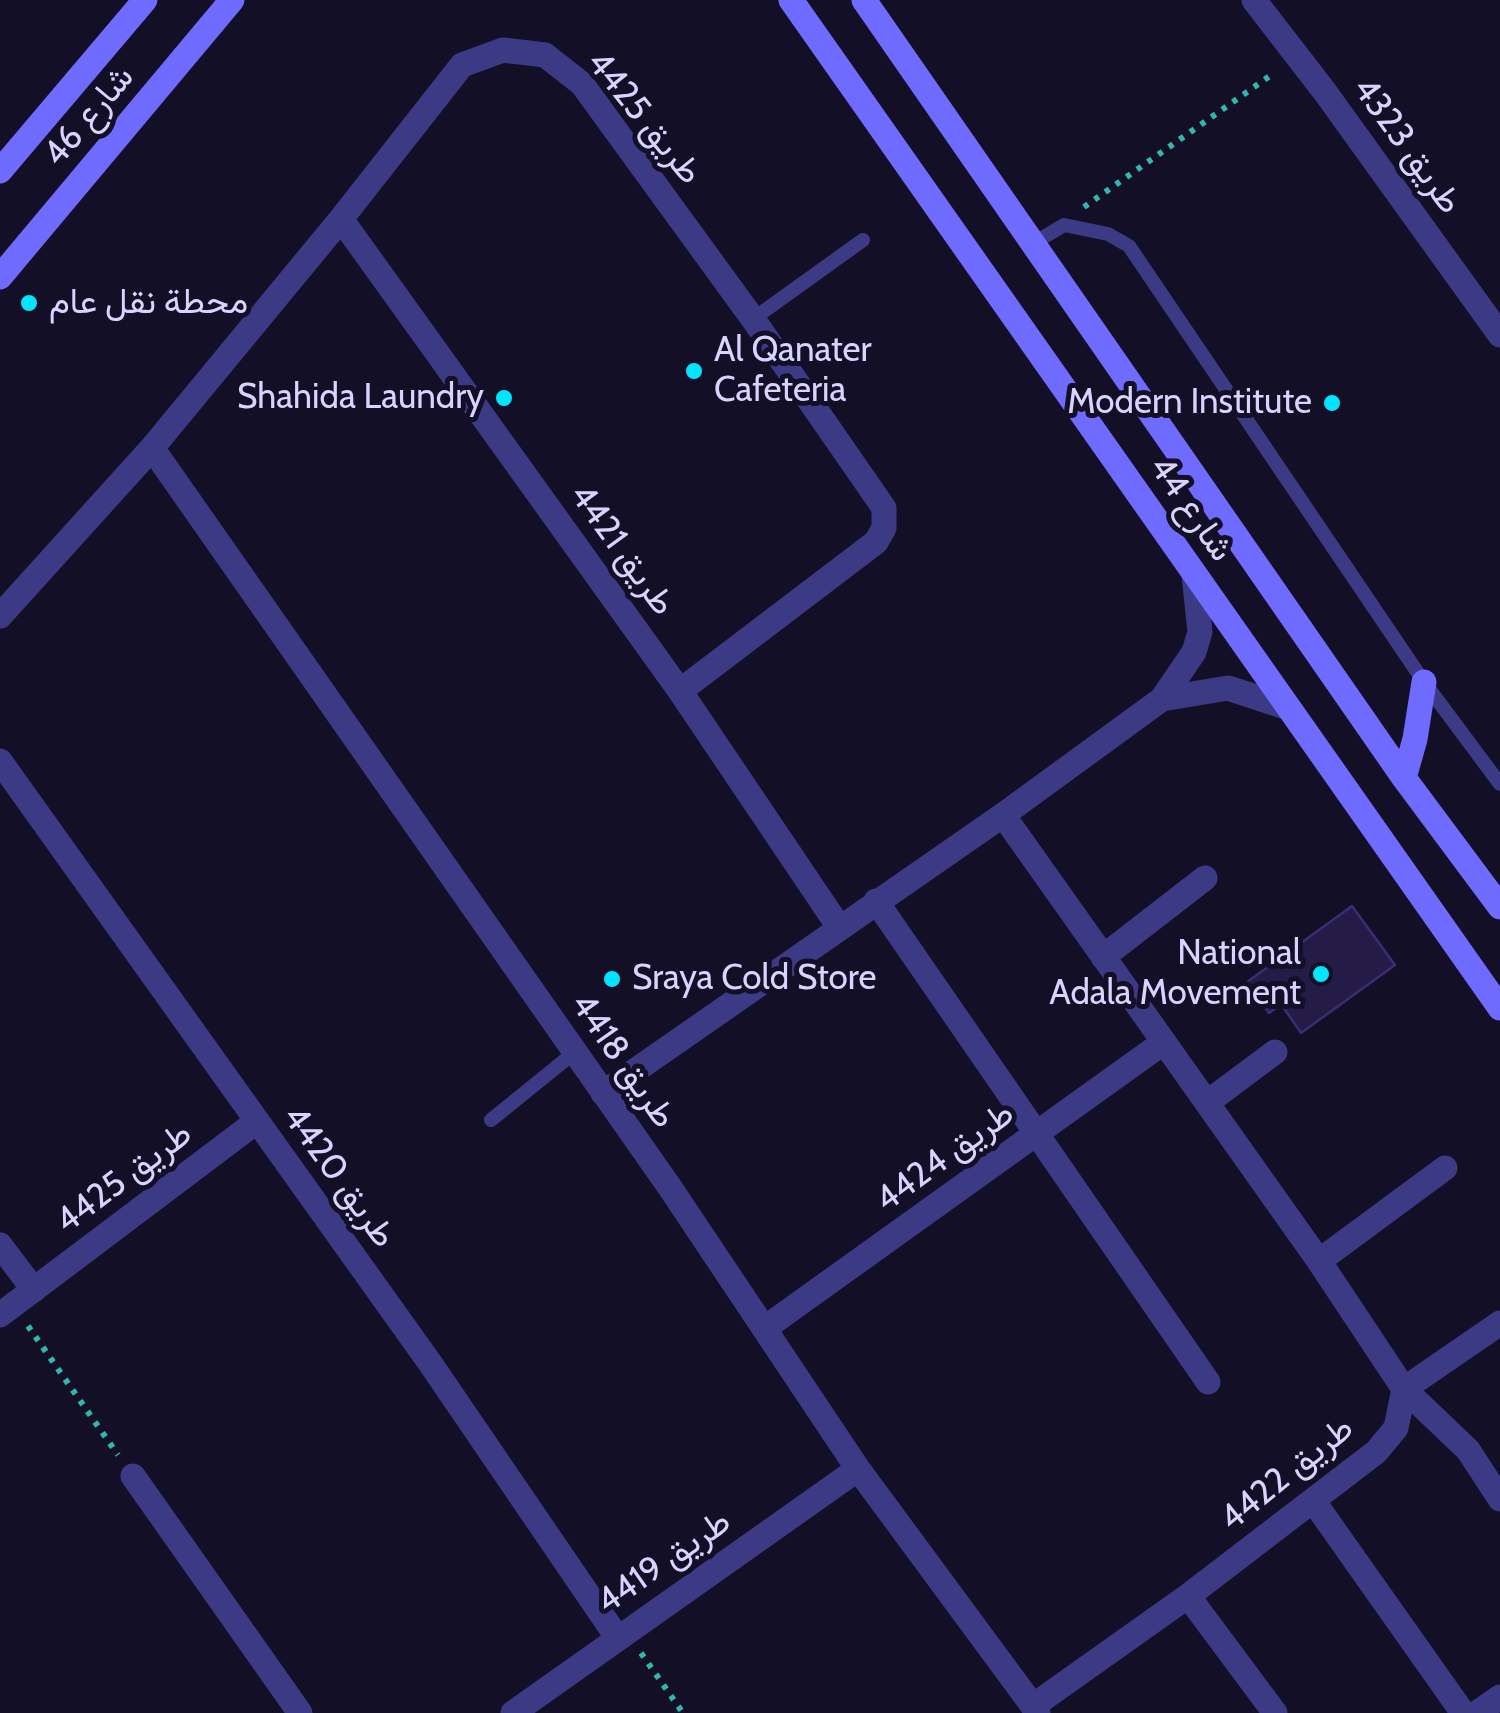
<!DOCTYPE html>
<html>
<head>
<meta charset="utf-8">
<style>
  body { margin:0 }
  canvas { display:block; background:#130f26 }
</style>
</head>
<body>
<canvas width="1500" height="1713"></canvas>
<script>
const context = document.querySelector('canvas').getContext('2d');
context.lineJoin = 'round';
function fillPath(path, color) {
  context.fillStyle = color;
  context.fill(path, 'evenodd');
}
function poly(rows) {
  const path = new Path2D();
  for (const r of rows) {
    path.moveTo(r[0], r[1]);
    for (let i = 2; i < r.length; i += 2) path.lineTo(r[i], r[i + 1]);
  }
  return path;
}
function trace(path, color, width, dash) {
  context.strokeStyle = color;
  context.lineWidth = width;
  context.lineCap = dash ? 'butt' : 'round';
  context.setLineDash(dash || []);
  context.stroke(path);
}
function drawText(font, color, halo, rows, align = 'center') {
  context.font = font + ' Cabin,Vazirmatn,sans-serif';
  context.lineWidth = 10;
  context.setLineDash([]);
  context.textBaseline = 'middle';
  context.strokeStyle = halo;
  context.fillStyle = color;
  for (const [text, x, y, turn = 0] of rows) {
    context.save();
    context.translate(x, y);
    context.rotate((+turn || 0) * Math.PI / 180);
    context.textAlign = isNaN(turn) ? turn : align;
    if (halo) context.strokeText(text, 0, 0);
    context.fillText(text, 0, 0);
    context.restore();
  }
}
const building = poly([
  [1352,906,1395,965,1301,1033,1281,1004,1269,1013,1247,982,1352,906]
]);
const path = poly([
  [1084,207,1274,73],
  [28,1326,118,1455],
  [641,1653,683,1713]
]);
const lane = poly([
  [1034,243,1064,225,1108,234,1129,246,1424,682,1500,784],
  [753,319,863,240],
  [491,1120,575,1052]
]);
const street = poly([
  [1254,0,1325,92,1500,335],
  [341,219,680,691,839,927],
  [152,448,671,1189,858,1469,1038,1713],
  [0,616,152,448,341,219,462,65,503,50,545,55,582,84,753,319,884,508,884,528,876,542,680,691],
  [1162,699,1228,688,1286,707],
  [0,761,430,1363,617,1637],
  [1003,815,1319,1261,1404,1389,1396,1428,1376,1452,1188,1596,1033,1706],
  [876,901,1208,1382],
  [1103,957,1205,878],
  [603,1093,1003,815,1162,699,1194,652,1200,632,1194,575],
  [1208,1102,1275,1052],
  [0,1245,34,1290],
  [1319,1261,1445,1168],
  [0,1315,256,1122],
  [1500,1323,1404,1389,1468,1450,1500,1499],
  [765,1328,1164,1042],
  [133,1476,300,1713],
  [1314,1502,1463,1713],
  [1188,1596,1275,1713],
  [513,1713,858,1469],
  [1477,1713,1500,1697]
]);
const secondary = poly([
  [791,0,1500,1008],
  [864,0,1404,778,1500,907],
  [0,171,145,0],
  [0,277,232,0],
  [1404,778,1415,739,1424,682]
]);
const markers = [
  [29,303,10,"#00e5ff"],
  [694,371,10,"#00e5ff"],
  [504,398,10,"#00e5ff"],
  [1332,403,10,"#00e5ff"],
  [1321,974,10,"#00e5ff"],
  [612,979,10,"#00e5ff"]
];
const streetNames = [
  ["شارع 46",89,116,-50],
  ["طريق 4425",644,118,51],
  ["طريق 4323",1407,146,54],
  ["شارع 44",1191,509,55],
  ["طريق 4421",622,550,54],
  ["طريق 4418",623,1061,55],
  ["طريق 4424",945,1157,-36],
  ["طريق 4420",339,1177,54],
  ["طريق 4425",124,1178,-37],
  ["طريق 4422",1287,1474,-39],
  ["طريق 4419",664,1562,-35]
];
const poiNames = [
  ["محطة نقل عام",49,303],
  ["Al Qanater",714,351],
  ["Cafeteria",714,391],
  ["Shahida Laundry",484,398,"right"],
  ["Modern Institute",1312,403,"right"],
  ["National",1301,954,"right"],
  ["Adala Movement",1301,994,"right"],
  ["Sraya Cold Store",632,979]
];
fillPath(building, '#241b47');
trace(building, '#3b2d73', 2.5);
trace(path, '#2fb8b0', 6, [5, 8]);
trace(lane, '#3d3a85', 14);
trace(street, '#3d3a85', 25);
trace(secondary, '#6f6bff', 25);
for (const [x, y, r, color] of markers) {
  const dot = new Path2D();
  dot.arc(x, y, r, 0, 2 * Math.PI);
  context.fillStyle = color;
  context.fill(dot);
  trace(dot, '#130f26', 4);
}
drawText('35px', '#d9d4ff', '#130f26', streetNames);
drawText('35px', '#d9d4ff', '#130f26', poiNames, 'left');
</script>
</body>
</html>
